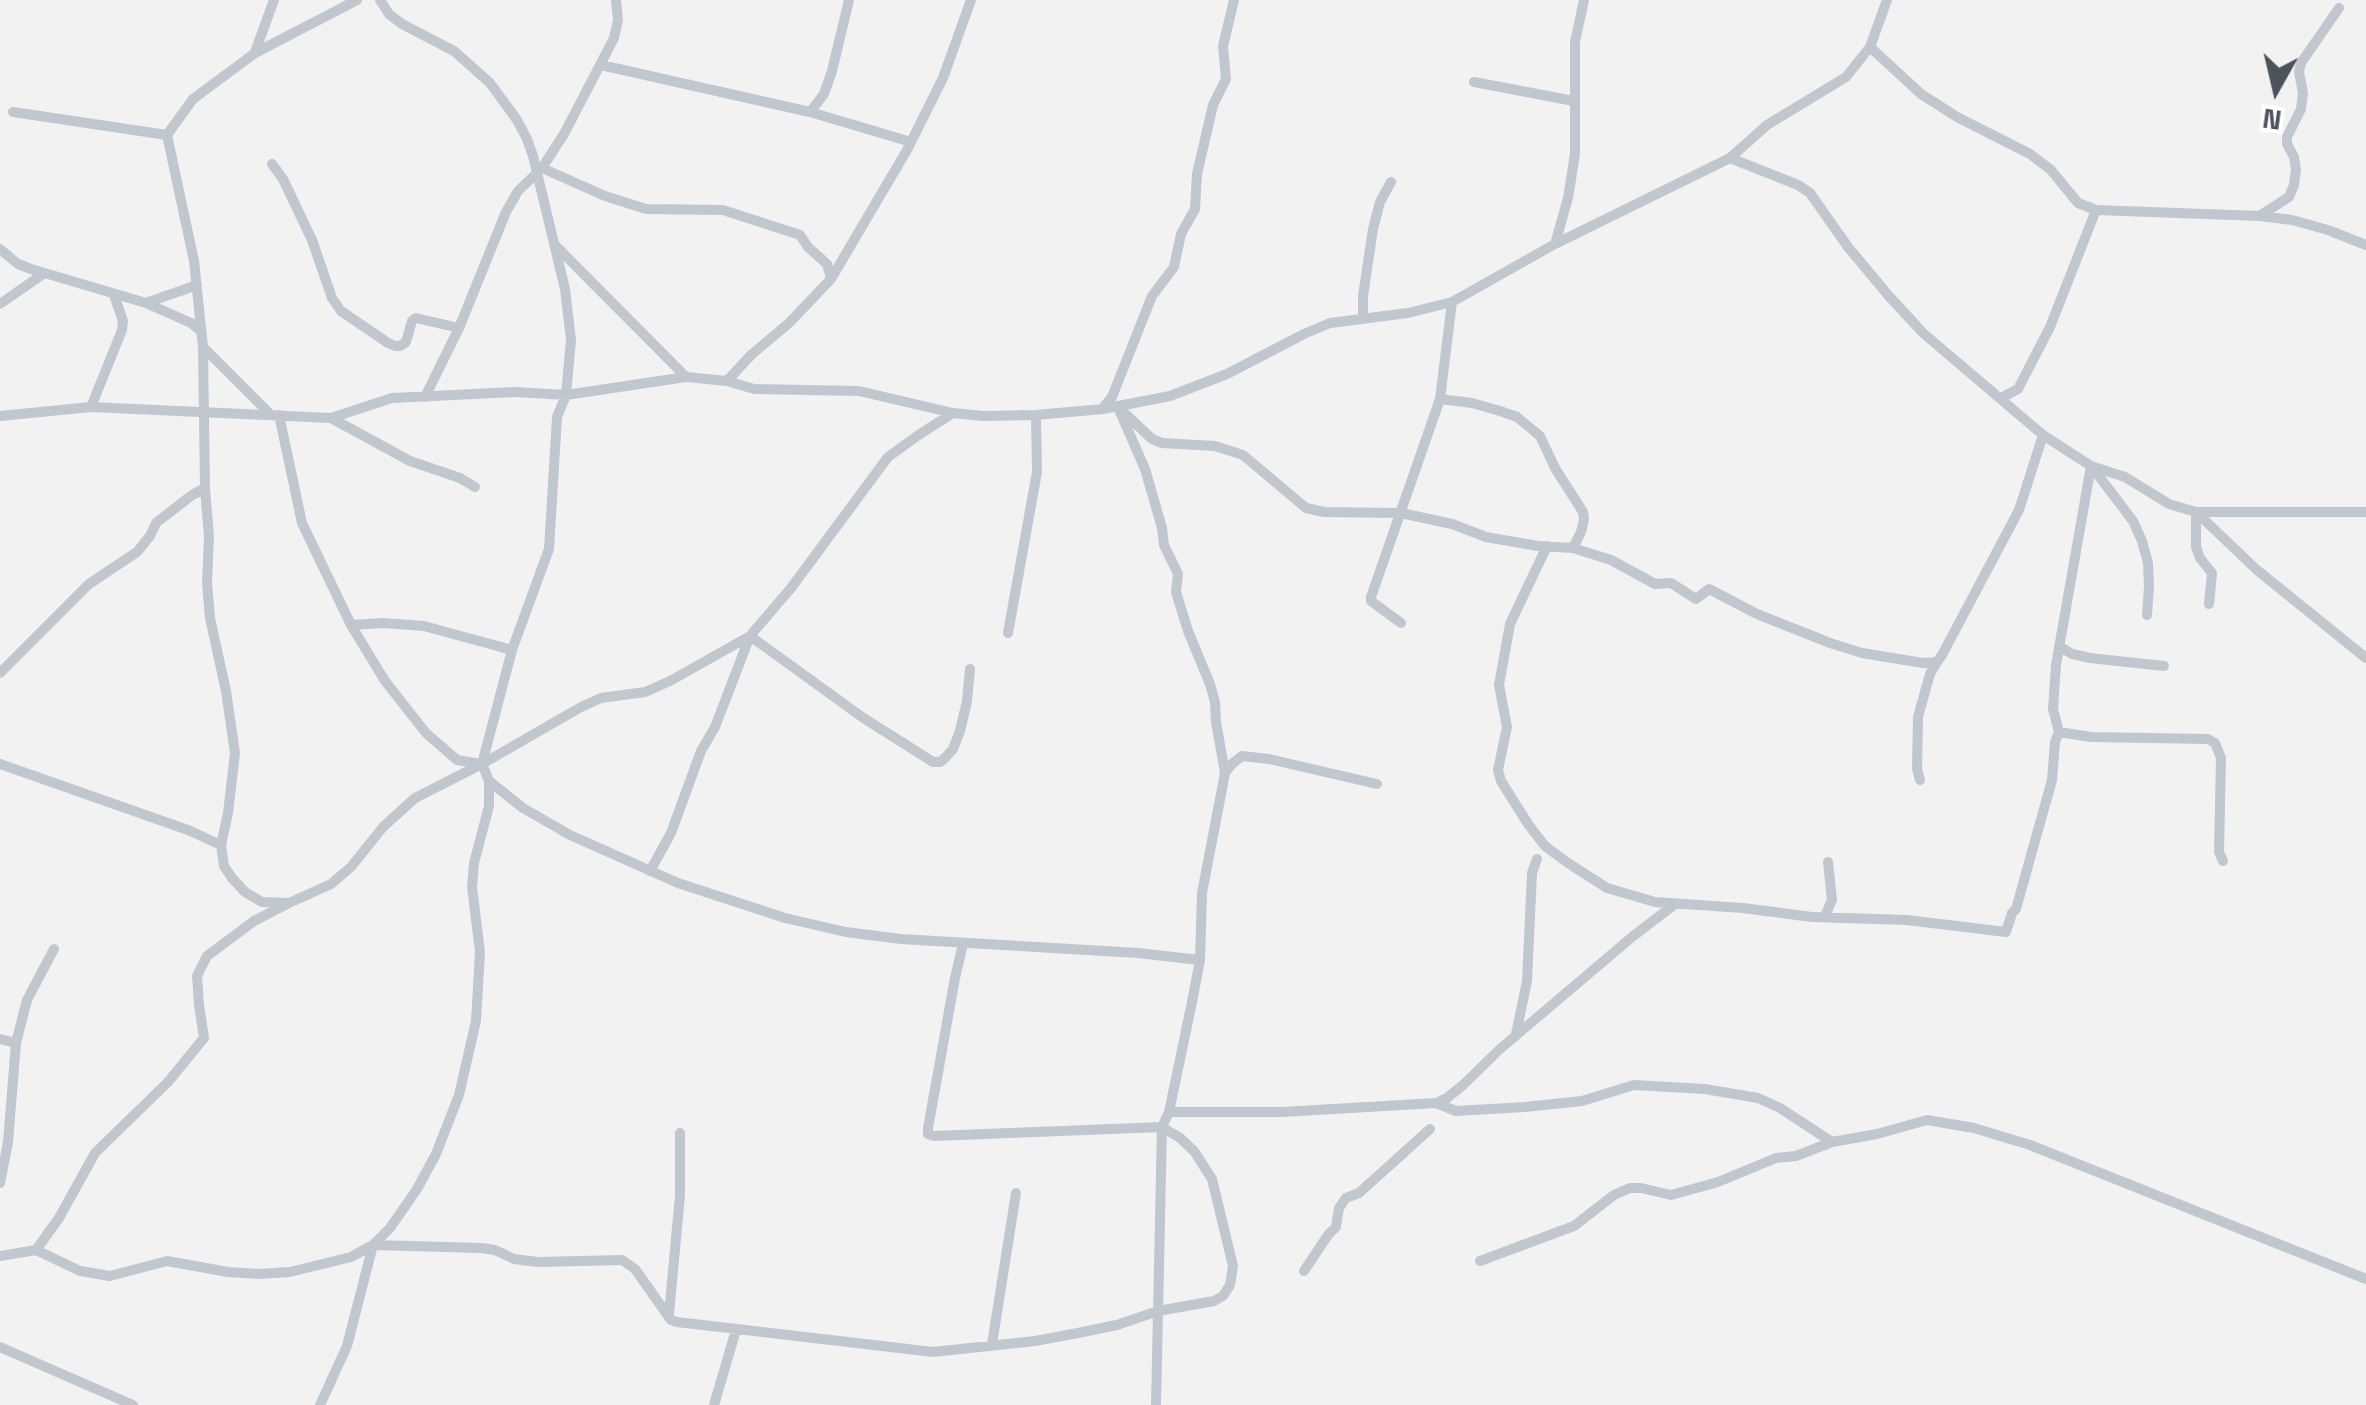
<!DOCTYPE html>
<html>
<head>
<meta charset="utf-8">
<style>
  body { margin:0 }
  #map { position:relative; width:2366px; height:1405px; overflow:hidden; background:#f3f2f2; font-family:"Space Grotesk",sans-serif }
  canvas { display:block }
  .north { position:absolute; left:2226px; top:40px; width:100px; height:100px; -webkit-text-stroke:8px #fff; paint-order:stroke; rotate:188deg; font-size:28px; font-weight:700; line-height:40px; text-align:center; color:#4b535d }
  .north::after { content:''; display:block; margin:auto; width:35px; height:45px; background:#4b535d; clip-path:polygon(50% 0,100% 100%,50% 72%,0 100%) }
</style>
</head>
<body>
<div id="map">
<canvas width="2366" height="1405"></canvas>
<div class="north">N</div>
</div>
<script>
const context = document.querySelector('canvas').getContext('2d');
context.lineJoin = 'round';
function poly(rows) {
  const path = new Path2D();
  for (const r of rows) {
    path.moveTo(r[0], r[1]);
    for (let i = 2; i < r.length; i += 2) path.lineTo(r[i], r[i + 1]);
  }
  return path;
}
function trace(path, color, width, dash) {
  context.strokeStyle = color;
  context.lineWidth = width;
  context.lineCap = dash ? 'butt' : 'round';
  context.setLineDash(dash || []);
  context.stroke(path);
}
const minor = poly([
  [1870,47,1921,94,1957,117,2030,154,2051,170,2078,203,2096,210,2260,216,2292,220,2328,230,2366,245],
  [255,52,274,0],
  [601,65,810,112,911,142],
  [1474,82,1574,101],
  [13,112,167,135],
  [810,112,824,94,832,71,849,0],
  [1730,158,1798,185,1810,193,1848,247,1888,295,1923,333,2043,435,2091,466,2125,477,2169,504,2196,512,2366,512],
  [272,164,283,179,312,240,332,298,341,311,388,343,395,346,400,346,406,342,412,321,416,318,459,328],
  [542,168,605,196,646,209,723,210,800,235,808,247,827,264,831,279],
  [2261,215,2289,197,2294,185,2296,169,2294,157,2287,144,2287,137,2301,109,2303,93,2299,72,2301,63,2339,8],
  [554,244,686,377],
  [1555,244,1568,198,1575,154,1575,42,1584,0],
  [0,249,18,264,31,269,146,303,191,323,201,331],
  [146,303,197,285],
  [0,304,43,274],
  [1363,319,1363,296,1373,229,1380,202,1391,182],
  [203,347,270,414],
  [727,381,751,355,789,323,831,279,907,150,943,78,971,0],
  [425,397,459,328,506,212,518,191,542,168,564,134,614,38,618,20,616,0],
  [2001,398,2018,389,2050,327,2096,210],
  [1440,399,1472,403,1500,411,1517,417,1540,436,1555,468,1583,512,1584,519,1581,532,1573,548],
  [1117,406,1152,439,1162,443,1215,446,1243,455,1306,508,1324,512,1401,513,1452,524,1486,537,1538,546,1573,548,1611,560,1655,584,1671,583,1696,599,1709,589,1757,614,1830,643,1862,653,1923,663,1937,662,1942,655,2019,510,2043,435],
  [91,407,122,330,123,321,114,295],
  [1103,408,1112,397,1152,296,1174,267,1181,234,1195,209,1197,174,1213,105,1226,79,1223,46,1234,0],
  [1120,412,1145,469,1162,528,1164,545,1178,574,1176,592,1188,631,1210,684,1215,702,1216,722,1225,773,1202,893,1200,960,1192,1002,1169,1112,1162,1127,1156,1405],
  [279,415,302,523,351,625,385,681,426,733,457,760,481,764],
  [0,416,91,407,331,418,392,398,515,392,566,395,686,377,727,381,754,389,859,391,953,413,983,416,1036,415,1103,409,1170,396,1227,374,1304,334,1330,323,1408,313,1452,302,1555,244,1730,158,1767,125,1846,77,1870,47,1887,0],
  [331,418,410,461,460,478,475,487],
  [2092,467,2133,521,2142,541,2148,563,2149,586,2147,615],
  [2196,512,2257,570,2366,658],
  [2196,512,2196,547,2200,558,2212,573,2209,604],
  [1547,546,1510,624,1499,685,1507,727,1498,770,1501,781,1528,824,1545,846,1568,863,1607,888,1655,902,1743,908,1812,917,1907,920,2006,932,2012,913,2016,909,2052,780,2055,742,2059,732,2053,709,2056,665,2091,466],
  [1401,623,1371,601,1371,597,1440,399,1452,302],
  [351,625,383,623,424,626,512,650],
  [1008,633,1037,472,1036,415],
  [2059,646,2072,654,2090,658,2164,666],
  [0,673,89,584,137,552,150,536,156,523,192,495,205,488],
  [2059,732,2091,737,2208,739,2215,743,2221,758,2219,852,2223,861],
  [0,764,188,830,221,845,224,866,232,878,245,892,262,902,289,903,331,884,351,867,383,827,415,798,482,764,581,707,601,698,645,692,670,681,750,636,791,588,888,457,920,434,953,413],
  [1225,773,1233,763,1242,756,1269,759,1377,784],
  [1920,780,1917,769,1918,717,1930,674,1937,662],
  [489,781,523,808,570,835,678,883,785,918,846,932,901,939,1138,953,1200,960],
  [221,845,228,813,235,753,226,691,210,618,207,583,209,537,205,488,203,347,194,261,167,135,193,99,255,53,357,0],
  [650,871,671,833,701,751,715,727,750,636,862,717,933,762,940,762,945,758,953,749,960,731,967,701,970,669],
  [1825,916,1832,900,1828,862],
  [1516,1034,1527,981,1532,873,1537,859],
  [0,1039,16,1043],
  [1436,1103,1456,1111,1525,1107,1582,1101,1634,1085,1705,1089,1758,1098,1780,1108,1832,1142],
  [1169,1112,1282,1112,1436,1103,1447,1098,1463,1085,1500,1049,1632,937,1675,904],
  [0,1183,8,1142,16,1043,27,1000,54,949],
  [36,1250,59,1218,95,1153,168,1082,204,1038,199,1005,197,976,207,956,254,921,287,904],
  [0,1256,36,1250,80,1271,110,1276,167,1261,228,1272,258,1274,290,1272,351,1257,373,1245,481,1248,495,1250,514,1259,538,1262,622,1260,635,1269,671,1320,677,1322,933,1352,1035,1341,1078,1333,1117,1325,1158,1311,1214,1301,1223,1296,1230,1285,1233,1266,1212,1179,1194,1151,1180,1138,1162,1127,934,1136,928,1134,928,1128,955,978,963,944],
  [1480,1261,1574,1226,1614,1195,1630,1188,1641,1188,1671,1195,1718,1182,1776,1158,1796,1156,1832,1142,1877,1134,1927,1120,1974,1128,2030,1145,2366,1279],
  [1304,1271,1328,1235,1336,1227,1339,1208,1346,1198,1359,1193,1430,1129],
  [669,1314,680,1195,680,1133],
  [992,1344,1016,1193],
  [0,1347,133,1405],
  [320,1405,347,1346,373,1245,390,1228,417,1189,436,1154,459,1095,476,1021,480,952,472,887,474,863,489,806,489,781,482,764,512,650,549,549,557,417,566,395,571,340,565,289,533,156,527,139,517,120,490,83,454,51,402,24,389,14,380,0],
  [714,1405,736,1330]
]);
trace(minor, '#c1c7ce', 10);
</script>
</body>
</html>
